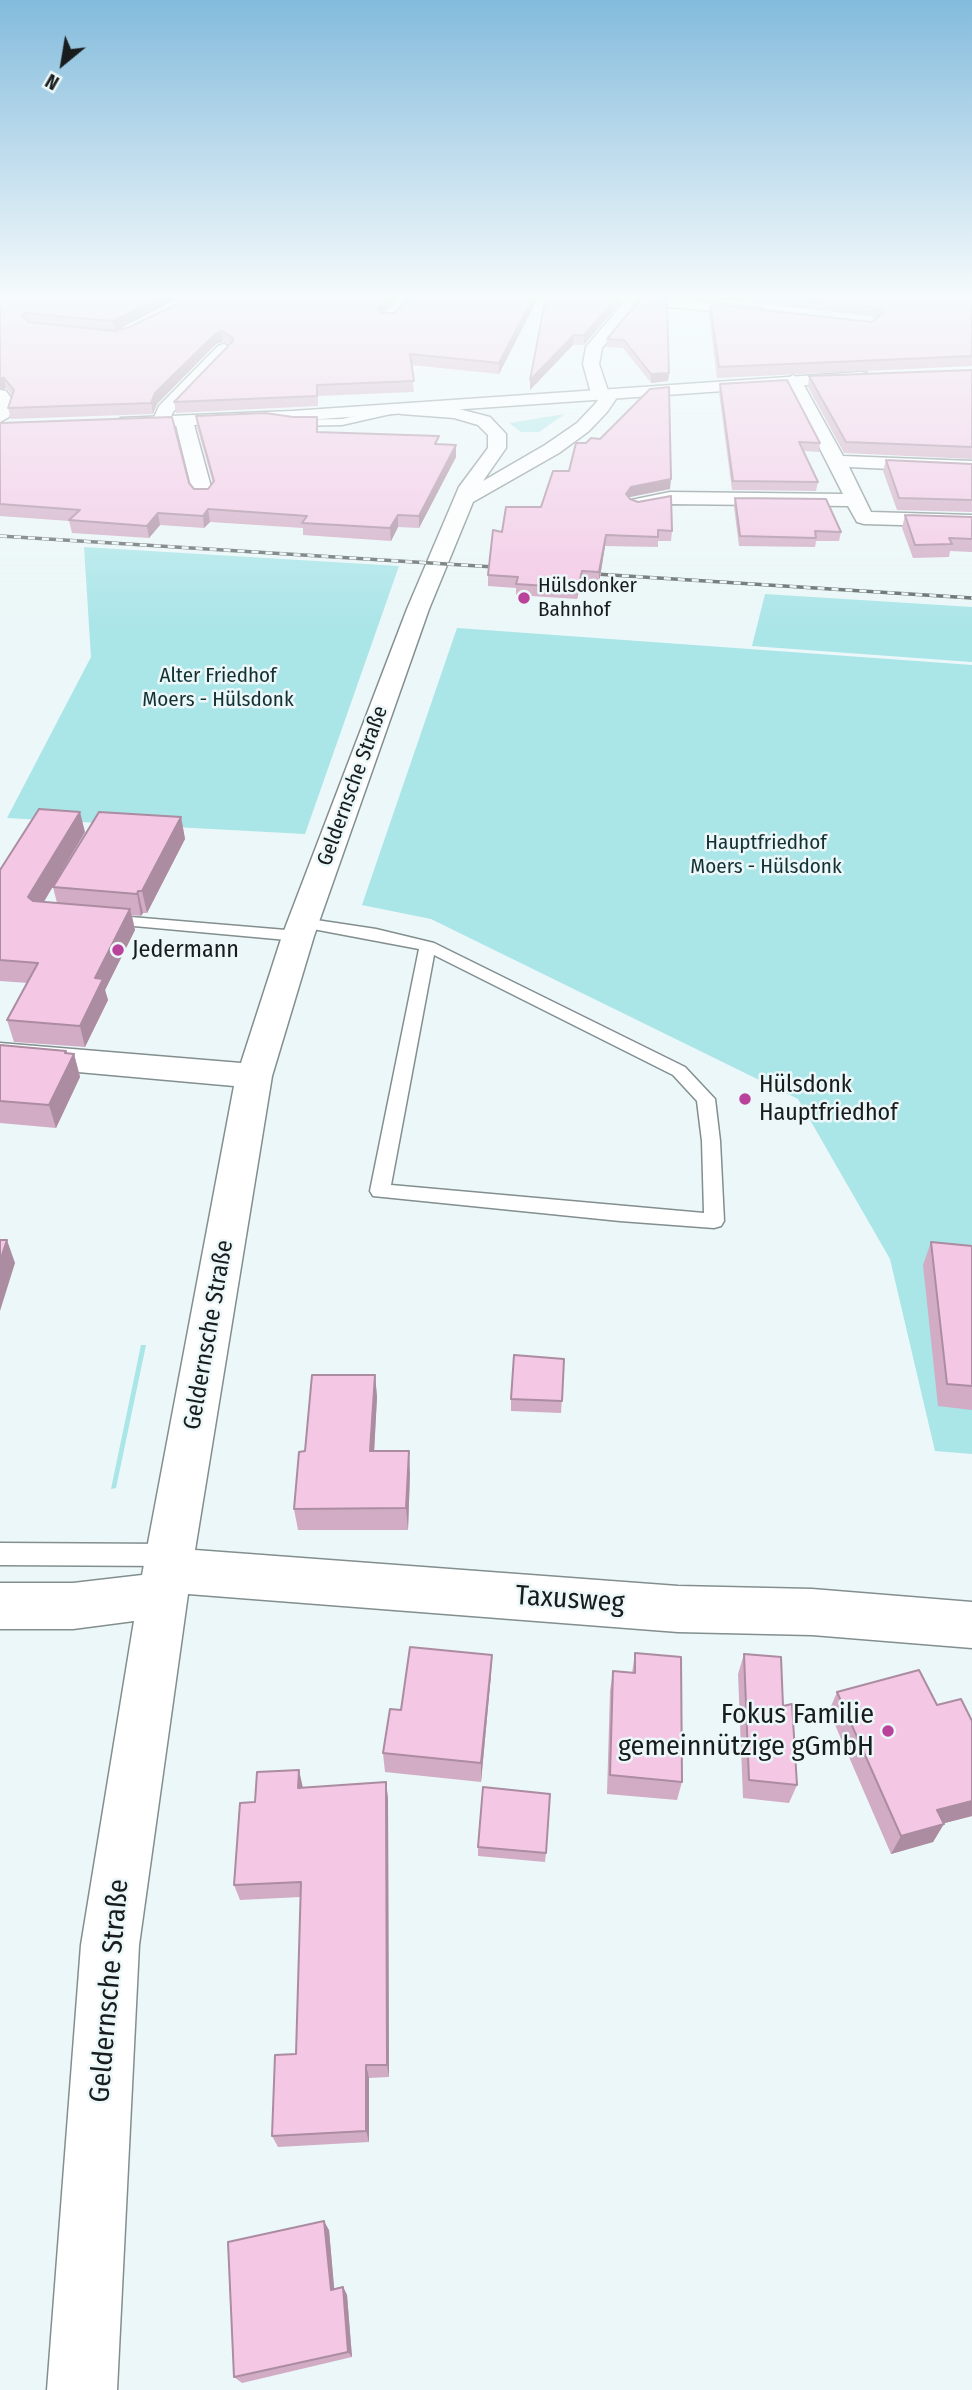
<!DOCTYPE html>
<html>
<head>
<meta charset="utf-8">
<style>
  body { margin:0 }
  #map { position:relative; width:972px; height:2390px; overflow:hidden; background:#ebf7f8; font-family:"Fira Sans Condensed",sans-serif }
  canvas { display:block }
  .north { position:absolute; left:28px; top:28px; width:70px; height:70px; -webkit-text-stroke:5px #ebf7f8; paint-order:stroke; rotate:210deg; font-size:19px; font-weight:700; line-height:28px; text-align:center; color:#181c1c }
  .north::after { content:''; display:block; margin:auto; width:24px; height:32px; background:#181c1c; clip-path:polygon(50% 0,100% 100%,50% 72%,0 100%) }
</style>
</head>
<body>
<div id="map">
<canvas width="972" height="2390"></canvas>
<div class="north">N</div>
</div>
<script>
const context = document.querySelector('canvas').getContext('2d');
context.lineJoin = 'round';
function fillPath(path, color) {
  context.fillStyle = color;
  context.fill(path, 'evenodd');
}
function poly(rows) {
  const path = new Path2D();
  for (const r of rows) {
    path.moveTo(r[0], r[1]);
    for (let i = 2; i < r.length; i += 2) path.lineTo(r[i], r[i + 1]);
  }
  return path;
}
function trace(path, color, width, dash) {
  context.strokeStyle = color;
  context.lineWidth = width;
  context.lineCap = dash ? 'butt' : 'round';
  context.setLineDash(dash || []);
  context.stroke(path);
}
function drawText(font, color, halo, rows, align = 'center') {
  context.font = font + ' "Fira Sans Condensed",sans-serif';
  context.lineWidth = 5;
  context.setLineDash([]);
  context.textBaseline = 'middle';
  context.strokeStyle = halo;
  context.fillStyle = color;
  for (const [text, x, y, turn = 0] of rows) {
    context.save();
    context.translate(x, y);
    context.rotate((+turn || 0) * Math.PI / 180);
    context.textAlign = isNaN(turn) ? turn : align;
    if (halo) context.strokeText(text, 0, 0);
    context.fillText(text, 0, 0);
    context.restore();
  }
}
const green = poly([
  [565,414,539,432,521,432,509,423],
  [84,547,399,566,305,834,7,818,91,657],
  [765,594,972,607,972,662,752,646],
  [457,628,972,665,972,1454,935,1451,890,1259,798,1099,431,919,362,905],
  [141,1345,146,1345,116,1488,111,1489]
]);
const service = poly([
  [401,406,404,407,404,411,342,425,293,426,289,423,293,420,342,419,401,406],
  [107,915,298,931,306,936,298,941,101,923,99,920,107,915],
  [303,918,376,929,434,943,685,1067,715,1099,720,1141,724,1221,721,1226,714,1228,620,1221,373,1196,370,1191,419,949,297,926,295,923,297,920,303,918],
  [434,955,673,1075,697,1101,702,1141,704,1213,391,1185,434,955],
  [0,1543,170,1544,179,1547,182,1555,179,1563,170,1566,0,1565,0,1543]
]);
const minor = poly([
  [403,296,419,296,393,321,383,321,380,318,383,315,403,296],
  [609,296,652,296,761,308,768,312,761,316,638,304,602,348,599,364,608,391,616,399,607,412,589,431,559,453,473,502,429,609,314,936,272,1076,195,1550,678,1586,812,1589,972,1602,972,1648,812,1635,678,1632,188,1594,139,1945,117,2390,47,2390,81,1945,134,1621,73,1629,0,1629,0,1583,73,1583,142,1575,234,1086,0,1065,0,1043,241,1063,282,936,407,609,459,487,488,448,488,435,478,425,454,418,401,414,392,409,401,404,455,408,490,417,506,434,506,448,483,481,545,445,577,423,595,404,598,400,591,393,583,364,586,347,624,302,611,300,609,296],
  [224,344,232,349,173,412,167,426,155,426,152,422,159,406,218,346,224,344],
  [793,375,801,380,843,456,972,461,972,473,849,467,871,512,972,515,972,527,864,524,857,522,848,506,670,504,638,510,631,508,628,504,631,500,670,492,843,494,785,380,793,375],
  [0,390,6,391,14,402,9,417,0,422,0,390],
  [184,416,193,421,213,494,210,498,196,498,193,494,175,421,184,416]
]);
const tertiary = poly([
  [861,372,867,373,869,377,867,381,292,421,121,428,112,423,121,418,292,411,861,372]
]);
const rail = poly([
  [0,536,510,568],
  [580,573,972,598]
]);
const wall = poly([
  [0,296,183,296,115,331,78,327,114,331,130,327,193,296,399,296,382,313,394,313,412,296,539,296,499,374,411,365,414,392,318,396,318,406,176,413,174,402,229,345,223,342,216,344,157,404,153,414,11,419,8,408,12,395,6,388,0,390],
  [546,296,620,296,619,304,584,345,573,345,530,390,530,380],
  [684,296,972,296,972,366,717,378,709,314,710,304,872,322,876,319,871,316],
  [641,298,669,373,668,381,651,383,623,348,606,347,607,339],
  [972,370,972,459,844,453,808,387,809,376],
  [720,384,820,443,819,452,804,451,818,482,816,491,732,490,719,393],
  [196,416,318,432,439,445,456,457,419,528,398,527,391,541,303,535,303,528,210,522,204,528,160,525,149,538,72,533,69,521,0,516,0,423,189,483,194,489,208,489,213,483,197,427],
  [886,460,972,464,972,512,897,510,883,471],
  [670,489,630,497,629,499,672,531,671,541,658,541,658,547,605,546,599,583,581,582,577,599,516,595,516,588,488,586,488,575,502,532,541,507],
  [735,498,841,532,839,541,816,541,815,547,739,546,734,507],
  [905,515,972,517,972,552,950,551,949,557,913,558,902,528],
  [181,817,185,839,147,913,143,913,141,916,132,915,135,930,105,990,108,1000,85,1047,14,1042,7,1020,28,983,0,981,0,870,85,832,44,902,57,903,53,887],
  [0,1045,66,1051,67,1053,74,1054,80,1077,56,1128,0,1123],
  [931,1242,972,1246,972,1410,938,1406,923,1265],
  [564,1359,561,1413,511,1411,511,1399],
  [375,1375,377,1397,374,1451,410,1473,408,1530,298,1530,294,1509,305,1451],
  [635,1653,682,1782,677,1800,607,1794,610,1691,613,1671,632,1673],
  [744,1654,783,1706,797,1785,789,1803,743,1798,738,1674],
  [491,1675,481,1782,385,1772,383,1753,401,1710],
  [837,1692,937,1705,972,1721,972,1816,944,1823,933,1842,891,1854,829,1711],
  [386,1782,388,1799,389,2077,369,2078,369,2142,278,2147,272,2136,296,2054,301,1897,240,1900,234,1885,255,1802,303,1788],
  [478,1847,546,1853,545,1862,478,1856],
  [329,2230,334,2289,343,2287,347,2295,352,2357,242,2383,234,2377]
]);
const shadedWall = poly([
  [162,296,183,296,115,331,113,321],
  [389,296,399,296,377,318,377,308],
  [534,296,539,296,499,374,499,363],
  [618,296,620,296,619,304,584,345,584,335],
  [222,331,223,342,216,344,157,404,153,414,151,403,155,393,215,334],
  [574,335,573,345,530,390,530,380],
  [669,373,668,381,651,383,651,374],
  [0,378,4,378,6,388,0,390],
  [456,445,456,457,419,528,419,516],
  [671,479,670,489,630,497,625,504,626,494,631,487],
  [208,509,210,522,204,528,203,516],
  [158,513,160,525,149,538,147,526],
  [398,515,398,527,391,541,390,528],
  [606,535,605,546,599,583,599,572],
  [582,571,581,582,577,599,578,588],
  [80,812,85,832,34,918,28,897],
  [181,817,185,839,147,913,142,891],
  [138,891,143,913,141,916,137,894],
  [130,909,135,930,105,990,108,1000,85,1047,80,1026,95,978],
  [66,1051,69,1063,74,1054,80,1077,56,1128,49,1105],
  [7,1240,15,1263,0,1311,0,1261],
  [375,1375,377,1397,373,1473,370,1451],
  [409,1451,410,1473,408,1530,406,1508],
  [492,1655,491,1675,481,1782,481,1763],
  [299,1770,303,1788,298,1788],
  [386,1782,388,1799,389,2077,387,2065],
  [972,1801,972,1816,926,1828,937,1810],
  [944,1824,933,1842,891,1854,901,1836],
  [366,2065,369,2078,369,2142,366,2131],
  [324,2221,329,2230,335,2297,331,2290],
  [343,2287,347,2295,352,2357,348,2352]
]);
const building = poly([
  [0,296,162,296,113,321,25,313,22,315,28,322,114,331,130,327,193,296,389,296,377,308,381,313,394,313,412,296,534,296,499,363,410,354,414,381,317,385,317,396,174,402,233,341,232,337,222,331,215,334,155,393,151,403,8,408,14,390,4,378,0,378,0,296],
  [546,296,618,296,584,335,574,335,530,380,546,296],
  [776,296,972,296,972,356,719,367,710,304,872,322,883,313,873,307,776,296],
  [641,298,667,301,669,373,651,374,624,340,607,339,641,298],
  [972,370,972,447,846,442,809,376,972,370],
  [787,380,820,443,799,442,818,482,733,481,720,384,787,380],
  [669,387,671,479,631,487,626,494,630,499,638,502,671,496,672,531,658,530,658,537,606,535,599,572,582,571,578,588,516,584,518,577,488,575,493,530,502,532,506,507,541,507,553,471,569,471,576,443,586,443,591,438,600,439,650,389,669,387],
  [265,413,293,417,317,417,317,432,439,436,435,444,456,445,419,516,398,515,390,528,302,523,307,516,208,509,203,516,158,513,147,526,69,520,80,510,0,504,0,423,172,417,189,483,194,489,208,489,214,481,196,416,265,413],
  [886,460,972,464,972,500,899,498,886,460],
  [735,498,826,499,841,532,815,531,816,538,740,536,735,498],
  [905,515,972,517,972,539,949,538,952,544,915,545,905,515],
  [39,809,80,812,28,897,33,901,130,909,95,978,103,979,80,1026,7,1020,38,963,0,960,0,870,39,809],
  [99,812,181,817,142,891,138,891,137,894,53,887,99,812],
  [0,1045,66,1051,65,1053,74,1054,49,1105,0,1101,0,1045],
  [0,1240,7,1240,0,1261,0,1240],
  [931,1242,972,1246,972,1386,947,1384,931,1242],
  [514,1355,564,1359,562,1401,511,1399,514,1355],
  [312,1375,375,1375,370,1451,409,1451,406,1508,294,1509,299,1452,305,1451,312,1375],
  [410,1647,492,1655,481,1763,383,1753,390,1709,401,1710,410,1647],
  [635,1653,681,1657,682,1782,610,1775,613,1671,635,1673,635,1653],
  [744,1654,781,1657,783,1706,792,1704,797,1785,749,1780,744,1654],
  [919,1670,937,1705,961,1699,972,1721,972,1801,937,1810,944,1824,901,1836,837,1692,919,1670],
  [299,1770,298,1788,386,1782,387,2065,366,2065,366,2131,272,2136,275,2055,296,2054,301,1882,234,1885,240,1803,255,1802,257,1772,299,1770],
  [483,1787,550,1794,546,1853,478,1847,483,1787],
  [324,2221,331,2290,343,2287,348,2352,234,2377,228,2242,324,2221]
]);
const markers = [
  [524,598,7,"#b9439a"],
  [118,950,7,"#b9439a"],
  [745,1099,7,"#b9439a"],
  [888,1731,7,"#b9439a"]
];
const farPoinames = [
  ["Hülsdonker",538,586],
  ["Bahnhof",538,610]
];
const farParknames = [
  ["Alter Friedhof",218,676],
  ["Moers - Hülsdonk",218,700],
  ["Hauptfriedhof",766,843],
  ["Moers - Hülsdonk",766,867]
];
const farStreetnames = [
  ["Geldernsche Straße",353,786,-70]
];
const poiNames = [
  ["Jedermann",132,950],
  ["Hülsdonk",759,1085],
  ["Hauptfriedhof",759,1113]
];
const streetNames = [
  ["Geldernsche Straße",209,1335,-80]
];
const nearStreetnames = [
  ["Taxusweg",570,1600,4],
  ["Geldernsche Straße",110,1991,-85]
];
const nearPoinames = [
  ["Fokus Familie",874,1715],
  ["gemeinnützige gGmbH",874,1747]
];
fillPath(green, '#aae5e8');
trace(service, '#838e8e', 3);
trace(minor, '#838e8e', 3);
trace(tertiary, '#838e8e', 3);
fillPath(service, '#fff');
fillPath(minor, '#fff');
fillPath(tertiary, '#fff');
trace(rail, '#636a6a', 3.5);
trace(rail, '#ebf7f8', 2.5, [7]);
fillPath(wall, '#d2acc5');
fillPath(shadedWall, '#ab8ca0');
fillPath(building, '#f4c8e5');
trace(building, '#ab8ca0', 2);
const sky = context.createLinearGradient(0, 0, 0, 631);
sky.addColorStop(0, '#83bbdc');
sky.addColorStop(0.47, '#f6fbfc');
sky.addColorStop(1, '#f6fbfc00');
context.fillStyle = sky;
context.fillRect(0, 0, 972, 631);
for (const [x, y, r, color] of markers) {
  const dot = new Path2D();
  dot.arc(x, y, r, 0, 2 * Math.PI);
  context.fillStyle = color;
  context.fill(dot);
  trace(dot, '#ebf7f8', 2.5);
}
drawText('21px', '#181c1c', '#ebf7f8', farPoinames, 'left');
drawText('21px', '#133133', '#ebf7f8', farParknames);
drawText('21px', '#181c1c', '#ebf7f8', farStreetnames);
drawText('24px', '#181c1c', '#ebf7f8', poiNames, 'left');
drawText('24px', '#181c1c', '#ebf7f8', streetNames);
drawText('28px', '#181c1c', '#ebf7f8', nearStreetnames);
drawText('28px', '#181c1c', '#ebf7f8', nearPoinames, 'right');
</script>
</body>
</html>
